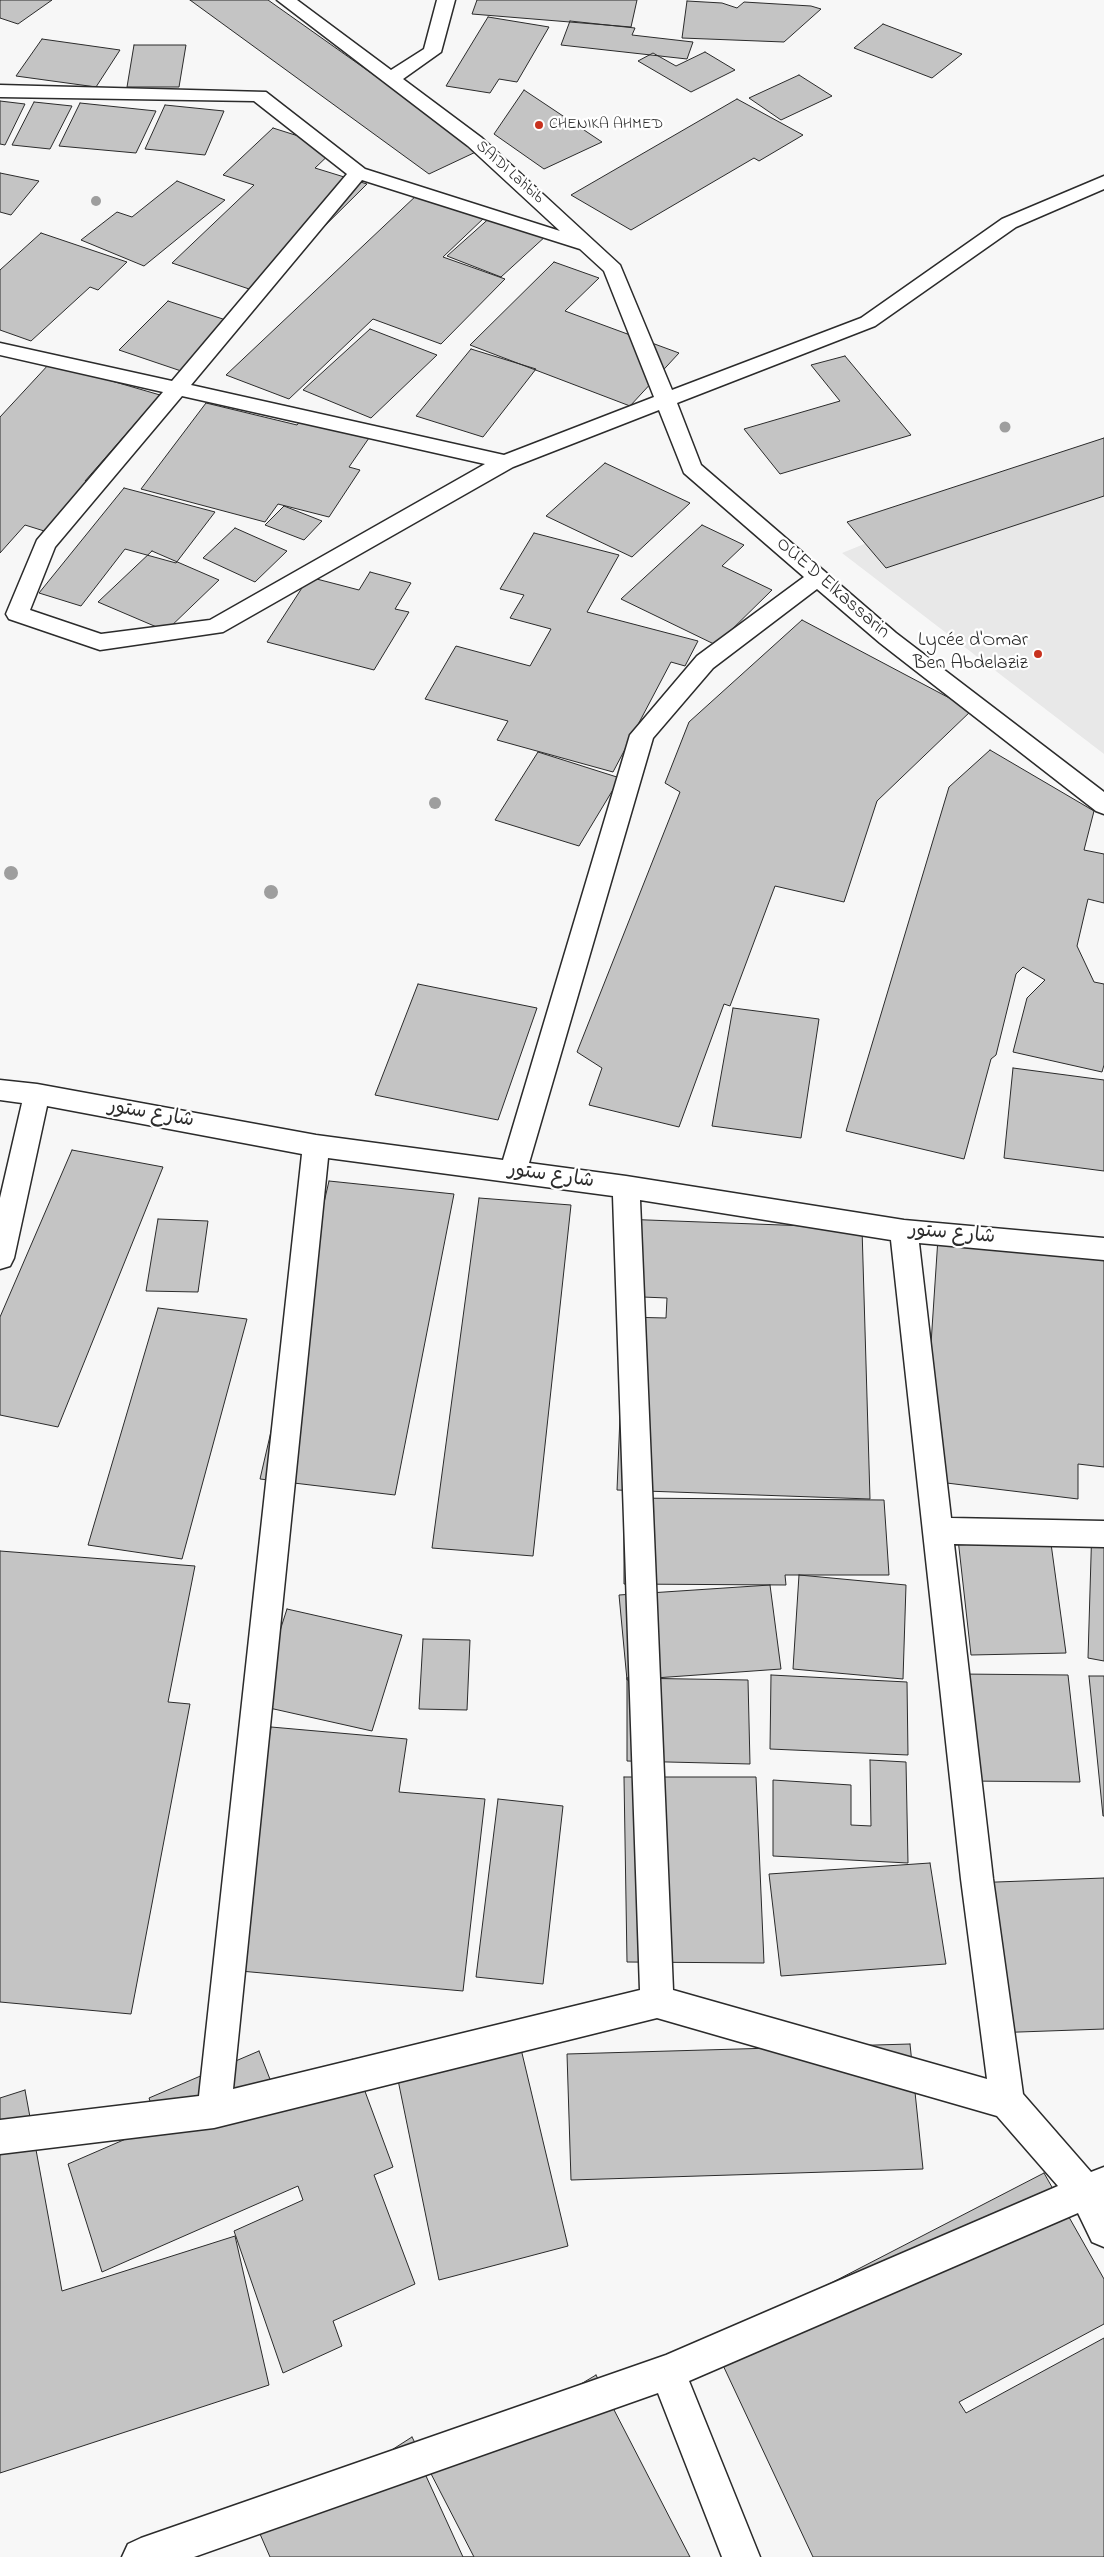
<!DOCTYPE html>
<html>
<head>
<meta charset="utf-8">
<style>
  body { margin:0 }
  canvas { display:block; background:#f7f7f7 }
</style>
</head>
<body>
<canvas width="1104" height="2557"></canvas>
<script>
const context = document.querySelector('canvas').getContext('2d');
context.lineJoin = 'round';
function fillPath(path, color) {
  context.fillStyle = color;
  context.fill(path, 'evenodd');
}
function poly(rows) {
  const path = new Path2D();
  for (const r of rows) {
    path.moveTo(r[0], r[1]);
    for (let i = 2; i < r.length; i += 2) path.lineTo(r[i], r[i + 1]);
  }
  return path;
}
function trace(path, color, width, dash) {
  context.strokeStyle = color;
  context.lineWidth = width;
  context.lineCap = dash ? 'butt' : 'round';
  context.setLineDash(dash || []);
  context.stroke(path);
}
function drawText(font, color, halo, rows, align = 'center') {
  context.font = font + ' "Indie Flower","Playpen Sans Arabic",sans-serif';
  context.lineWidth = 4.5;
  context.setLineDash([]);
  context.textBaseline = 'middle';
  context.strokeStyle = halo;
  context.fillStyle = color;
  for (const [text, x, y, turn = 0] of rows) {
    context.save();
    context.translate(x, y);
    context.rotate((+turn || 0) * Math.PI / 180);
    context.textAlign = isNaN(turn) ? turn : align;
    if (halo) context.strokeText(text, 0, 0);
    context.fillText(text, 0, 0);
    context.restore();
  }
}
const built = poly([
  [1104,447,1104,754,842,553]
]);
const building = poly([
  [0,0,52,0,18,24,0,18,0,0],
  [190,0,268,0,480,150,429,174,190,0],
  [477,0,637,0,631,27,472,14,477,0],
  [687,1,722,3,737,8,744,2,811,6,821,9,784,42,682,38,687,1],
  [488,17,549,27,517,82,499,79,490,93,446,86,488,17],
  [570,21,635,28,632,35,693,42,687,59,561,45,570,21],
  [883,24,962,54,932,78,854,48,883,24],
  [42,39,120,50,96,87,16,76,42,39],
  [134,45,186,45,179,87,127,87,134,45],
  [705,52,735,70,691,92,638,61,653,53,676,66,705,52],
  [799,75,832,96,781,120,749,98,799,75],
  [524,90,602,142,544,169,494,134,524,90],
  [737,99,803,135,759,161,754,158,631,230,571,195,737,99],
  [0,101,25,104,5,145,0,144,0,101],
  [34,102,72,106,50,149,12,145,34,102],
  [80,103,156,111,136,153,59,146,80,103],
  [165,105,224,111,205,155,145,149,165,105],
  [273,128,336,148,315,168,367,184,258,292,172,263,254,185,223,175,273,128],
  [0,173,39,181,11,215,0,212,0,173],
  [177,181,225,200,144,266,81,240,117,212,132,217,177,181],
  [418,194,485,217,443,257,505,279,441,344,373,319,289,399,226,375,418,194],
  [493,215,547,235,501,277,447,256,493,215],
  [41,233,127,262,98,290,90,287,31,341,0,330,0,270,41,233],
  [554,262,599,278,565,311,679,353,630,406,470,345,554,262],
  [168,301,238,324,190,374,119,350,168,301],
  [370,329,437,355,371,418,303,390,370,329],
  [471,349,536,369,483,437,416,416,471,349],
  [845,356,911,435,780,474,744,429,840,401,811,365,845,356],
  [50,363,160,395,85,481,99,486,57,535,25,525,0,553,0,417,50,363],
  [206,403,297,425,300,421,369,438,349,467,360,470,329,517,278,504,265,522,141,489,206,403],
  [1104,438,1104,496,886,568,847,522,1104,438],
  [605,463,690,503,632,557,546,516,605,463],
  [124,488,215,512,176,563,125,549,81,606,39,593,124,488],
  [284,506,322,521,304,540,265,525,284,506],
  [702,525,744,545,722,566,772,590,716,645,621,599,702,525],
  [235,528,287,551,255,582,203,558,235,528],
  [534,533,619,555,587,612,698,641,685,666,671,662,613,772,497,740,508,721,425,699,456,646,530,666,551,629,510,618,524,595,500,589,534,533],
  [152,551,219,580,166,631,98,602,152,551],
  [370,572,411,583,395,609,409,612,374,670,267,642,309,577,359,590,370,572],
  [802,620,972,710,877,801,844,902,775,886,730,1006,724,1004,679,1127,589,1105,602,1068,577,1052,680,792,665,783,689,722,802,620],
  [990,750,1094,811,1084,850,1104,854,1104,903,1088,899,1077,946,1094,982,1104,984,1104,1065,1102,1072,1013,1052,1027,998,1045,980,1023,967,1016,974,996,1055,991,1059,964,1159,846,1131,949,787,990,750],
  [538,752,620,778,579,846,495,820,538,752],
  [418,984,537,1008,498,1120,375,1095,418,984],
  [733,1008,819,1019,801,1138,712,1126,733,1008],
  [1013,1068,1104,1080,1104,1171,1004,1158,1013,1068],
  [72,1150,163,1167,58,1427,0,1415,0,1317,72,1150],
  [329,1181,454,1194,395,1495,260,1479,329,1181],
  [479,1198,571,1205,533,1556,432,1548,479,1198],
  [158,1219,208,1221,198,1292,146,1291,158,1219],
  [621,1219,862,1228,870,1499,617,1490,624,1317,666,1318,667,1298,618,1296,621,1219],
  [939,1223,1104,1242,1104,1467,1078,1464,1078,1499,922,1480,939,1223],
  [158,1308,247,1319,182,1559,88,1545,158,1308],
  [624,1498,884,1500,889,1575,785,1575,786,1585,624,1584,624,1498],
  [1092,1524,1104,1526,1104,1661,1088,1658,1092,1524],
  [1049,1529,1066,1653,971,1655,957,1530,1049,1529],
  [0,1551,195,1566,168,1702,190,1704,131,2014,0,2002,0,1551],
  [799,1575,906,1585,903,1679,793,1669,799,1575],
  [770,1585,781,1669,627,1680,619,1595,770,1585],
  [287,1609,402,1635,372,1731,256,1705,287,1609],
  [423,1639,470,1640,467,1710,419,1709,423,1639],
  [958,1674,1068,1675,1080,1782,967,1781,958,1674],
  [771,1675,907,1682,908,1755,770,1749,771,1675],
  [1089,1676,1104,1676,1104,1816,1103,1816,1089,1676],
  [627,1678,748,1680,750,1764,627,1761,627,1678],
  [271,1727,407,1739,399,1792,485,1799,463,1991,229,1970,271,1727],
  [870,1760,906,1762,908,1863,773,1856,773,1780,851,1785,851,1825,871,1826,870,1760],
  [624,1777,756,1777,764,1963,627,1962,624,1777],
  [498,1799,563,1806,543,1984,476,1977,498,1799],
  [930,1863,946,1964,781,1976,769,1874,930,1863],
  [1104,1878,1104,2029,991,2033,970,1883,1104,1878],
  [910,2044,923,2169,571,2180,567,2054,910,2044],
  [521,2049,568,2246,439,2280,398,2080,521,2049],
  [259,2051,275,2092,353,2059,393,2167,374,2175,415,2284,333,2321,342,2346,283,2373,234,2231,303,2200,298,2186,102,2272,68,2164,158,2125,149,2098,259,2051],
  [25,2090,62,2291,235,2236,269,2385,0,2473,0,2098,25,2090],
  [1044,2173,1104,2279,1104,2324,959,2402,966,2413,1104,2338,1104,2557,813,2557,713,2344,1044,2173],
  [596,2375,690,2557,463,2557,426,2476,596,2375],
  [412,2437,474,2557,270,2557,260,2534,412,2437]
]);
const minor = poly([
  [277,0,297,0,391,70,424,49,437,0,455,0,441,52,403,79,482,138,620,265,672,390,861,318,1002,219,1104,176,1104,189,1016,227,875,326,677,403,701,465,896,633,1104,792,1104,814,1096,811,880,643,817,589,713,668,653,738,529,1163,626,1176,904,1220,1104,1238,1104,1260,919,1243,951,1518,1104,1521,1104,1547,954,1544,993,1879,1023,2094,1091,2172,1104,2167,1104,2247,1092,2242,1078,2213,689,2381,760,2557,722,2557,658,2393,194,2557,122,2557,128,2544,141,2538,666,2355,1058,2186,997,2116,657,2018,214,2128,0,2154,0,2120,199,2096,302,1154,47,1106,14,1258,10,1266,0,1269,0,1198,22,1103,0,1100,0,1080,37,1084,316,1135,503,1160,630,735,697,656,804,577,684,473,659,410,513,467,223,632,100,650,9,619,6,614,37,540,163,392,0,355,0,343,172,381,347,174,254,101,0,97,0,85,266,92,365,169,560,231,468,146,277,0],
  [362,180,580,249,604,271,654,397,504,455,191,385,362,180],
  [182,396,485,464,210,620,101,634,30,610,55,547,182,396],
  [328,1158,613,1196,640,1990,233,2089,328,1158],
  [640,1200,891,1240,961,1879,987,2079,673,1990,640,1200]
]);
const trees = [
  [96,201,5],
  [1005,427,5.5],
  [435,803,6],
  [11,873,7],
  [271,892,7]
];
const markers = [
  [539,125,5,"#c8321e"],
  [1038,654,5,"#c8321e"]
];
const farPoinames = [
  ["CHENIKA AHMED",549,125]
];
const farStreetnames = [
  ["SAIDI Lahbib",509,173,42]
];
const streetNames = [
  ["OUED Elkassarin",832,589,41],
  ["شارع ستور",151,1115,10],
  ["شارع ستور",551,1177,8],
  ["شارع ستور",952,1235,5]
];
const poiNames = [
  ["Lycée d'Omar",1028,642],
  ["Ben Abdelaziz",1028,665]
];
fillPath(built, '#e8e8e8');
fillPath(building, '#c4c4c4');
trace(building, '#2b2b2b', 1);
trace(minor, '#2b2b2b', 3);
fillPath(minor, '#fff');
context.fillStyle = '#9e9e9e';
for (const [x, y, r] of trees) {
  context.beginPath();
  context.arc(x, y, r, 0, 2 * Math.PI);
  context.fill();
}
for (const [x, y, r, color] of markers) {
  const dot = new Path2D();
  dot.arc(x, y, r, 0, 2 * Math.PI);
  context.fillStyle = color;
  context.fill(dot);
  trace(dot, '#fff', 2);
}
drawText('16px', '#2b2b2b', '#fff', farPoinames, 'left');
drawText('16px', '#2b2b2b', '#fff', farStreetnames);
drawText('20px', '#2b2b2b', '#fff', streetNames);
drawText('20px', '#2b2b2b', '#fff', poiNames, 'right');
</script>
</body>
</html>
